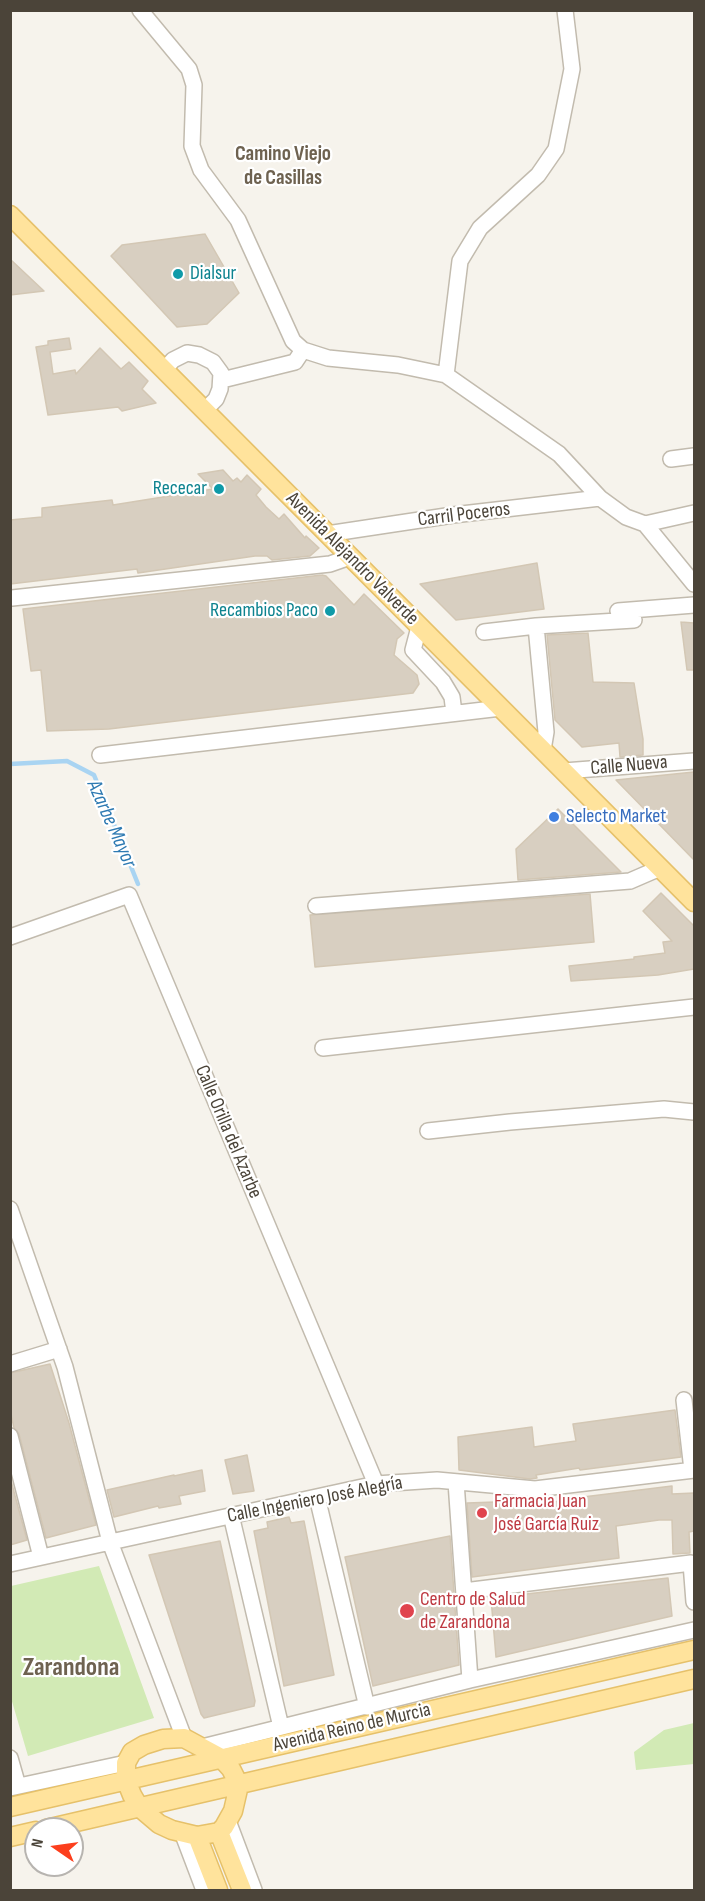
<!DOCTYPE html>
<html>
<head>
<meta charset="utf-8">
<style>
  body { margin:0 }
  #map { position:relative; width:705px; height:1901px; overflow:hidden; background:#f6f3ec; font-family:"Sofia Sans Condensed",sans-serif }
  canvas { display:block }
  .frame { position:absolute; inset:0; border:12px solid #4b4439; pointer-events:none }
  .north { position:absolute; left:24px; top:1817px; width:60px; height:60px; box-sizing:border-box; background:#fff; border:2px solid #b7b4b0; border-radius:50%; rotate:283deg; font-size:16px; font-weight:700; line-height:24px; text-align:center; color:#4b4439 }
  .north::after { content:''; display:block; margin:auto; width:21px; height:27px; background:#fc3f1d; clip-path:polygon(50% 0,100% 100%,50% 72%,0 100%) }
</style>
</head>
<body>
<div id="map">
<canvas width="705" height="1901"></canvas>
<div class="frame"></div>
<div class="north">N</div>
</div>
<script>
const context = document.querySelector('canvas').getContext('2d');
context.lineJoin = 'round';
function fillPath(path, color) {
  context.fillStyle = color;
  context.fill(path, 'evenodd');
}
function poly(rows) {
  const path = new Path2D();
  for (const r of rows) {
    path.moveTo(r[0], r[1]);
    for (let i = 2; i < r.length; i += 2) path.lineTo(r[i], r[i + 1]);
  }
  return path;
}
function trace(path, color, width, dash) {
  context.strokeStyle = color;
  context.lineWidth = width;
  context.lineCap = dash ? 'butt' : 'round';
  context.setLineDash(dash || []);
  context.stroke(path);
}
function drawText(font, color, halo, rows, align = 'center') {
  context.font = font + ' "Sofia Sans Condensed",sans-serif';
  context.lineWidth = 4.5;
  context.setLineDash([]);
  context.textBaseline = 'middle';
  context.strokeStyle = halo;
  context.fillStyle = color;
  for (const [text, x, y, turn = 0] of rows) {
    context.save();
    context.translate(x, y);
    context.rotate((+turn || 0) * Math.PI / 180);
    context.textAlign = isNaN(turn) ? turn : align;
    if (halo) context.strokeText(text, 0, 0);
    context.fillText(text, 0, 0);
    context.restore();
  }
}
const green = poly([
  [99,1566,154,1718,28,1756,11,1698,11,1586],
  [694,1723,694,1764,636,1770,634,1752,664,1730]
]);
const stream = poly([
  [10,764,67,761,94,775,138,884]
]);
const building = poly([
  [205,234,239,293,207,324,177,327,111,256,122,245,205,234],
  [10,259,44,291,10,295,10,259],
  [69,338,71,349,50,352,53,374,75,370,76,374,100,348,121,369,129,362,148,381,142,389,156,403,122,411,118,407,48,415,36,347,48,345,48,341,69,338],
  [223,470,233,481,237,478,241,482,247,475,261,489,256,495,266,507,279,519,284,514,305,538,306,536,319,548,310,556,272,560,267,556,255,556,138,573,137,569,10,584,10,520,42,517,42,508,112,500,113,505,213,489,198,474,223,470],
  [537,563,544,609,456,620,420,584,537,563],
  [322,575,326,576,354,605,364,594,404,633,397,639,394,655,417,675,419,684,413,693,109,729,47,731,41,670,31,671,23,609,322,575],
  [681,622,694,623,694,670,687,670,681,622],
  [588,633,593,682,634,683,643,739,643,755,620,757,619,743,582,747,555,720,547,635,588,633],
  [694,772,694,860,616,780,694,772],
  [558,809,621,872,518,880,516,849,558,809],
  [661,893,694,926,694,969,658,975,571,981,569,966,634,959,634,957,665,953,663,942,672,941,643,911,661,893],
  [590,894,594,942,315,967,310,915,590,894],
  [50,1364,69,1423,96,1525,46,1538,19,1434,14,1428,10,1410,10,1373,50,1364],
  [675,1410,681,1457,580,1470,579,1468,536,1475,537,1478,530,1479,459,1470,458,1437,532,1427,534,1447,547,1445,576,1441,573,1424,675,1410],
  [247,1455,254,1491,233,1494,225,1460,247,1455],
  [202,1470,205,1491,179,1496,181,1504,159,1508,158,1506,114,1517,107,1490,174,1475,174,1476,202,1470],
  [10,1477,27,1540,10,1545,10,1477],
  [672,1486,672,1494,694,1493,694,1531,689,1532,690,1553,673,1554,672,1520,659,1520,616,1526,619,1558,472,1577,467,1503,524,1501,524,1507,583,1497,672,1486],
  [289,1517,291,1523,304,1521,334,1675,284,1686,254,1531,268,1528,267,1522,289,1517],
  [450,1536,459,1665,373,1686,345,1557,450,1536],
  [220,1541,255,1701,254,1706,204,1718,201,1714,149,1555,220,1541],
  [668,1578,672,1616,496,1657,491,1598,668,1578]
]);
const minor = poly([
  [140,10,189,69,194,85,192,146,201,170,238,220,293,341,303,350,328,358,398,365,446,375,559,454,600,498,626,517,645,524,694,584],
  [164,370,173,360,187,353,199,355,213,362,221,373,220,389,216,399,205,410],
  [446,375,460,261,480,228,538,175,556,149,572,69,565,10],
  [222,380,295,362,303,350],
  [671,459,694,456],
  [645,524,694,513],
  [327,534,453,515,600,498],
  [12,598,330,564,350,557],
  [618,611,694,605],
  [419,627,413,650,443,682,452,697,454,713],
  [484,632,536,626],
  [543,750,546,732,536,626,634,620],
  [100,755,501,708],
  [564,771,694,761],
  [316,906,630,881,660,868],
  [10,937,129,895,376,1484],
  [323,1048,694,1007],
  [428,1131,510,1122,664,1109,694,1112],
  [10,1209,65,1367,110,1542,184,1738],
  [10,1364,59,1349],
  [684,1400,692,1470],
  [10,1436,41,1557],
  [456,1482,470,1680],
  [317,1497,367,1707],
  [231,1515,281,1727],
  [10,1564,376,1484,437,1480,535,1489,694,1470],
  [464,1591,691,1563,694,1602],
  [202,1747,470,1680,694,1630],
  [10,1758,18,1786],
  [10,1788,126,1763],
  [228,1821,254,1890],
  [182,1832,204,1890]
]);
const major = poly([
  [10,215,694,902],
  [184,1738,221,1758,231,1769,239,1785,233,1811,224,1827,219,1832,197,1836,172,1830,159,1824,139,1807,132,1795,126,1780,126,1763,132,1752,144,1745,163,1739,184,1738],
  [10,1807,694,1650],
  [46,1829,694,1679],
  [219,1832,242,1890],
  [197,1836,218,1890],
  [10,1837,36,1831]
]);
const markers = [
  [178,274,6,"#0f9aa8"],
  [219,489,6,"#0f9aa8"],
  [330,611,6,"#0f9aa8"],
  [554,817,6,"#3f7fe0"],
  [482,1513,6,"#e0444e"],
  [407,1611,8,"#e0444e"]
];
const cultureNames = [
  ["Dialsur",190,274,"left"],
  ["Rececar",207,489],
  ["Recambios Paco",318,611]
];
const streetNames = [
  ["Carril Poceros",464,515,-7],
  ["Avenida Alejandro Valverde",352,559,45],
  ["Calle Nueva",629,766,-5],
  ["Calle Orilla del Azarbe",228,1132,67],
  ["Calle Ingeniero José Alegría",315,1500,-11],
  ["Avenida Reino de Murcia",352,1728,-13]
];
const shopNames = [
  ["Selecto Market",566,817]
];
const healthNames = [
  ["Farmacia Juan",494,1502],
  ["José García Ruiz",494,1525],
  ["Centro de Salud",420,1600],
  ["de Zarandona",420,1623]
];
const neighbourhoodNames = [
  ["Camino Viejo",283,155],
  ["de Casillas",283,179]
];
const waterNames = [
  ["Azarbe Mayor",111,824,66]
];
const districtNames = [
  ["Zarandona",71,1668]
];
fillPath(green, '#d2eab5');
trace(stream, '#a9d4f2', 4.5);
fillPath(building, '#d8cfc1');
trace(building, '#d3c7b4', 1.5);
trace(minor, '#c2bbae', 18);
trace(major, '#e6c16a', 21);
trace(minor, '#fff', 15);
trace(major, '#ffe39c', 18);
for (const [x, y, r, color] of markers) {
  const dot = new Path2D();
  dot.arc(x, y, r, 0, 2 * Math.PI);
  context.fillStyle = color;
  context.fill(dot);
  trace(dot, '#fff', 2);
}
drawText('20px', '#0d838f', '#fff', cultureNames, 'right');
drawText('20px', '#4b4439', '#fff', streetNames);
drawText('20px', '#366cbe', '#fff', shopNames, 'left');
drawText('20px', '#be3a42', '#fff', healthNames, 'left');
drawText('bold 21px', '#6e6250', '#fff', neighbourhoodNames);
drawText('italic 21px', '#2e7ab2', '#fff', waterNames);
drawText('bold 26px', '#6e6250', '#fff', districtNames);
</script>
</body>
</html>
